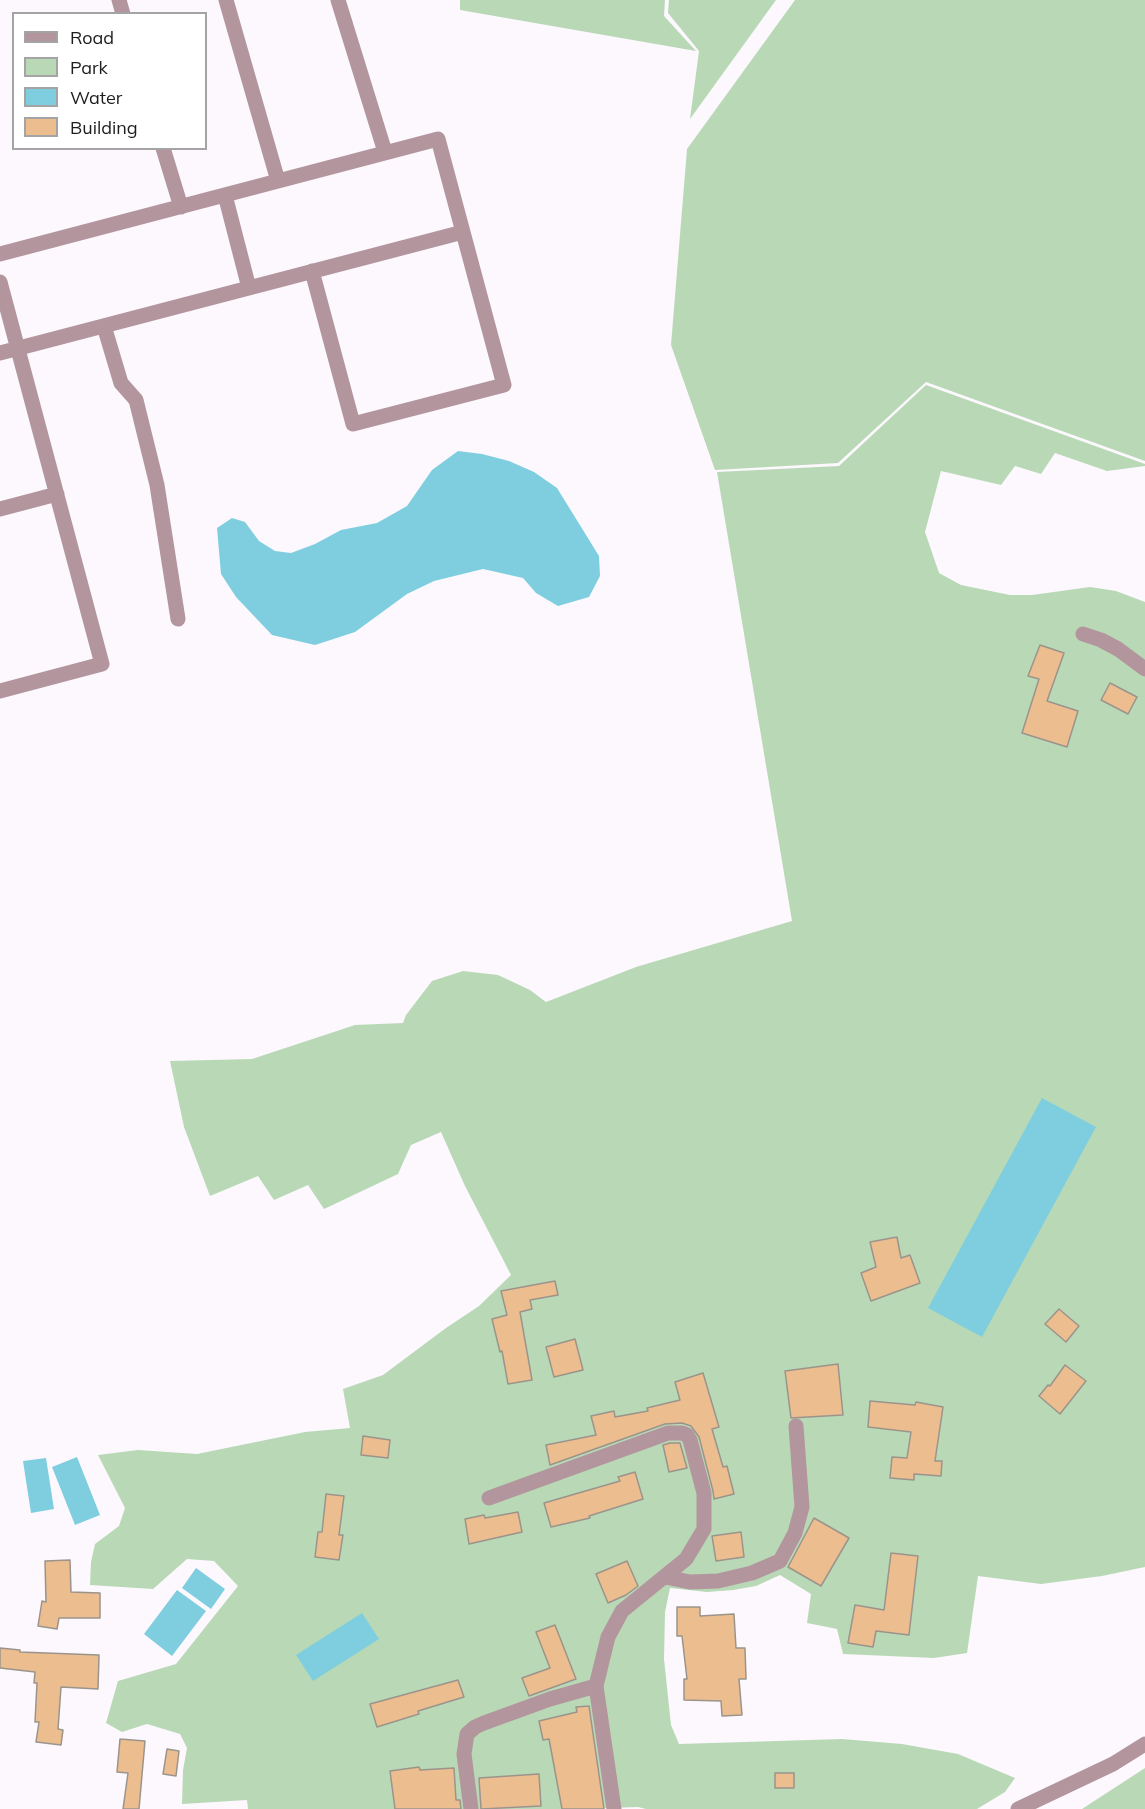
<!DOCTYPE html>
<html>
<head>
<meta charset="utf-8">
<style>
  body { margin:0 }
  #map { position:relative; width:1145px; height:1809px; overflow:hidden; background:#fcf8fe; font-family:Mulish,sans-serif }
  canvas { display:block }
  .legend { position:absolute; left:12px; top:12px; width:195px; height:138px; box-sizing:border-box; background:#fff; border:2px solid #a5a4a5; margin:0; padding:8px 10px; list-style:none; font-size:18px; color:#1e1c1f }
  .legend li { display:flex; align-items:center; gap:12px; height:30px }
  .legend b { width:30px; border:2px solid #a5a4a5 }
</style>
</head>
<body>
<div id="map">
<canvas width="1145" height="1809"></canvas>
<ul class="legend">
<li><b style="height:8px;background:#b3959d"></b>Road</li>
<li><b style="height:16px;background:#b9d9b6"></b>Park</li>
<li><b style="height:16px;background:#7ecedf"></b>Water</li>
<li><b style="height:16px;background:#ecbd8e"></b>Building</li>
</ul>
</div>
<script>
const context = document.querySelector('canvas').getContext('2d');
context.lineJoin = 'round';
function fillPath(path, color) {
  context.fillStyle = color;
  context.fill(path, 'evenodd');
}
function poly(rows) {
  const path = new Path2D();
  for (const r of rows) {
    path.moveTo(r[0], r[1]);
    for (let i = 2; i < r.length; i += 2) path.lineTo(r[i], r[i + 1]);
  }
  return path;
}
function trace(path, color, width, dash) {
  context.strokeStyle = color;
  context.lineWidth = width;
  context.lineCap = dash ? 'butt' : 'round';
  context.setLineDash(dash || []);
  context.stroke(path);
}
const green = poly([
  [460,0,665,0,664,16,696,51,460,10],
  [669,0,776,0,690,119,699,51,668,13],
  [795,0,1145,0,1145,461,926,382,838,463,715,470,671,345,687,149],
  [926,385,1145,464,1145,466,1107,471,1055,453,1041,474,1015,466,1001,485,941,471,925,532,939,573,961,585,1010,595,1032,595,1090,587,1116,591,1145,602,1145,1567,1102,1576,1041,1584,978,1576,967,1653,934,1658,843,1654,837,1629,807,1623,811,1594,780,1575,756,1586,733,1590,707,1592,670,1588,665,1612,664,1659,671,1725,679,1744,842,1739,902,1744,958,1754,1015,1778,1005,1792,977,1809,646,1809,638,1807,579,1809,248,1809,247,1800,182,1804,183,1770,187,1748,180,1734,147,1724,122,1732,106,1723,118,1681,176,1664,238,1586,214,1561,187,1559,153,1589,90,1585,91,1562,95,1544,119,1526,125,1508,98,1455,138,1450,197,1454,305,1432,350,1428,343,1389,383,1375,446,1328,479,1306,511,1275,465,1186,441,1132,411,1145,398,1174,324,1209,308,1185,274,1200,258,1176,210,1196,184,1127,170,1061,252,1059,355,1025,403,1023,406,1015,432,981,463,971,498,975,530,990,546,1002,636,967,792,921,717,472,839,466],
  [1145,1768,1145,1809,1082,1809]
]);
const water = poly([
  [458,451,482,454,509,461,534,472,557,488,599,556,600,576,589,597,558,606,536,593,523,578,483,569,434,581,407,594,355,632,315,645,272,635,236,597,221,574,217,528,232,518,245,522,259,541,275,551,291,553,315,544,341,530,377,523,407,506,432,470],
  [1042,1098,1096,1127,982,1337,928,1308],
  [77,1457,100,1515,75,1525,52,1467],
  [46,1458,54,1509,31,1513,23,1461],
  [196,1568,225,1589,211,1609,182,1588],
  [177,1590,206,1611,172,1656,144,1634],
  [362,1613,379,1639,313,1681,296,1655]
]);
const building = poly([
  [1040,645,1064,653,1047,701,1078,711,1067,747,1022,733,1039,679,1028,676,1040,645],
  [1110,683,1137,697,1128,714,1101,700,1110,683],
  [897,1237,901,1258,910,1255,920,1283,871,1301,861,1273,876,1267,870,1242,897,1237],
  [555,1281,558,1295,530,1300,532,1309,520,1312,532,1380,508,1384,502,1351,500,1352,492,1319,507,1315,501,1291,555,1281],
  [1059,1309,1079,1326,1066,1342,1045,1324,1059,1309],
  [575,1339,583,1370,554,1377,546,1347,575,1339],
  [838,1364,843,1415,791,1418,785,1371,838,1364],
  [1065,1365,1086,1381,1060,1414,1039,1396,1048,1385,1050,1386,1065,1365],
  [703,1373,719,1427,712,1429,723,1467,727,1466,734,1494,714,1499,713,1491,699,1437,691,1426,682,1423,665,1424,550,1465,546,1445,596,1435,591,1416,614,1411,615,1417,648,1411,647,1408,680,1400,675,1382,703,1373],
  [870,1401,915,1405,916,1402,943,1407,935,1461,942,1461,941,1476,914,1474,914,1480,890,1478,892,1457,907,1458,911,1432,868,1427,870,1401],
  [363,1436,390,1440,388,1458,361,1455,363,1436],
  [670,1443,680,1443,687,1468,669,1472,663,1445,670,1443],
  [635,1472,643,1499,589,1516,590,1518,551,1527,544,1503,620,1481,618,1477,635,1472],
  [326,1494,344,1496,339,1535,343,1535,339,1560,315,1557,318,1532,322,1532,326,1494],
  [518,1512,522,1532,469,1544,465,1519,484,1515,485,1518,518,1512],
  [814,1518,849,1538,821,1586,788,1567,814,1518],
  [741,1532,744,1557,716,1561,712,1536,741,1532],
  [891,1553,918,1556,909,1635,876,1631,873,1647,848,1643,855,1605,884,1610,891,1553],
  [70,1560,71,1592,100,1593,100,1618,59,1618,57,1629,38,1626,42,1601,46,1602,45,1561,70,1560],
  [627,1561,638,1586,626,1595,608,1603,596,1574,627,1561],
  [677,1607,700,1607,700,1616,734,1614,736,1648,745,1648,746,1679,739,1679,742,1715,722,1716,721,1701,684,1700,684,1679,687,1679,682,1636,677,1636,677,1607],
  [555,1625,576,1679,529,1696,522,1678,550,1668,536,1632,555,1625],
  [0,1648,20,1650,20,1652,99,1655,98,1689,61,1687,58,1729,63,1730,61,1745,36,1742,39,1722,35,1722,37,1683,34,1683,35,1672,0,1668,0,1648],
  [458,1680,464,1697,418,1711,419,1714,377,1727,370,1704,458,1680],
  [589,1706,604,1809,562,1809,549,1739,543,1740,539,1721,577,1712,576,1707,589,1706],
  [120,1739,145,1741,139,1809,123,1809,128,1773,117,1772,120,1739],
  [167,1749,179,1751,176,1776,163,1774,167,1749],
  [419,1767,420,1770,454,1768,456,1800,460,1800,461,1809,395,1809,390,1771,419,1767],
  [775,1773,794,1773,794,1788,775,1788,775,1773],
  [539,1774,541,1806,481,1809,479,1778,539,1774]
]);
const street = poly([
  [119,0,123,14],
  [226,0,278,181],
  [338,0,385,152],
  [163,148,181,207],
  [225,195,249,288],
  [0,254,438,139,504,385,353,424,312,271],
  [0,282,102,664,0,691],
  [104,326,121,383,136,400,157,485,178,619],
  [0,353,463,232],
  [0,509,57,494],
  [1083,634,1101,640,1118,649,1145,669],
  [489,1498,668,1433,682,1433,687,1435,690,1440,704,1493,704,1529,686,1559,622,1611,608,1637,596,1686,614,1809],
  [665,1577,690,1582,718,1581,752,1573,780,1561,795,1533,802,1507,796,1426],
  [471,1809,464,1754,467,1734,475,1727,484,1723,550,1699,596,1686],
  [1018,1809,1113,1764,1145,1744]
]);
fillPath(green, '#b9d9b6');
fillPath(water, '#7ecedf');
fillPath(building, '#ecbd8e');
trace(building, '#9b948c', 1.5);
trace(street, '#b3959d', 15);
</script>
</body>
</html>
